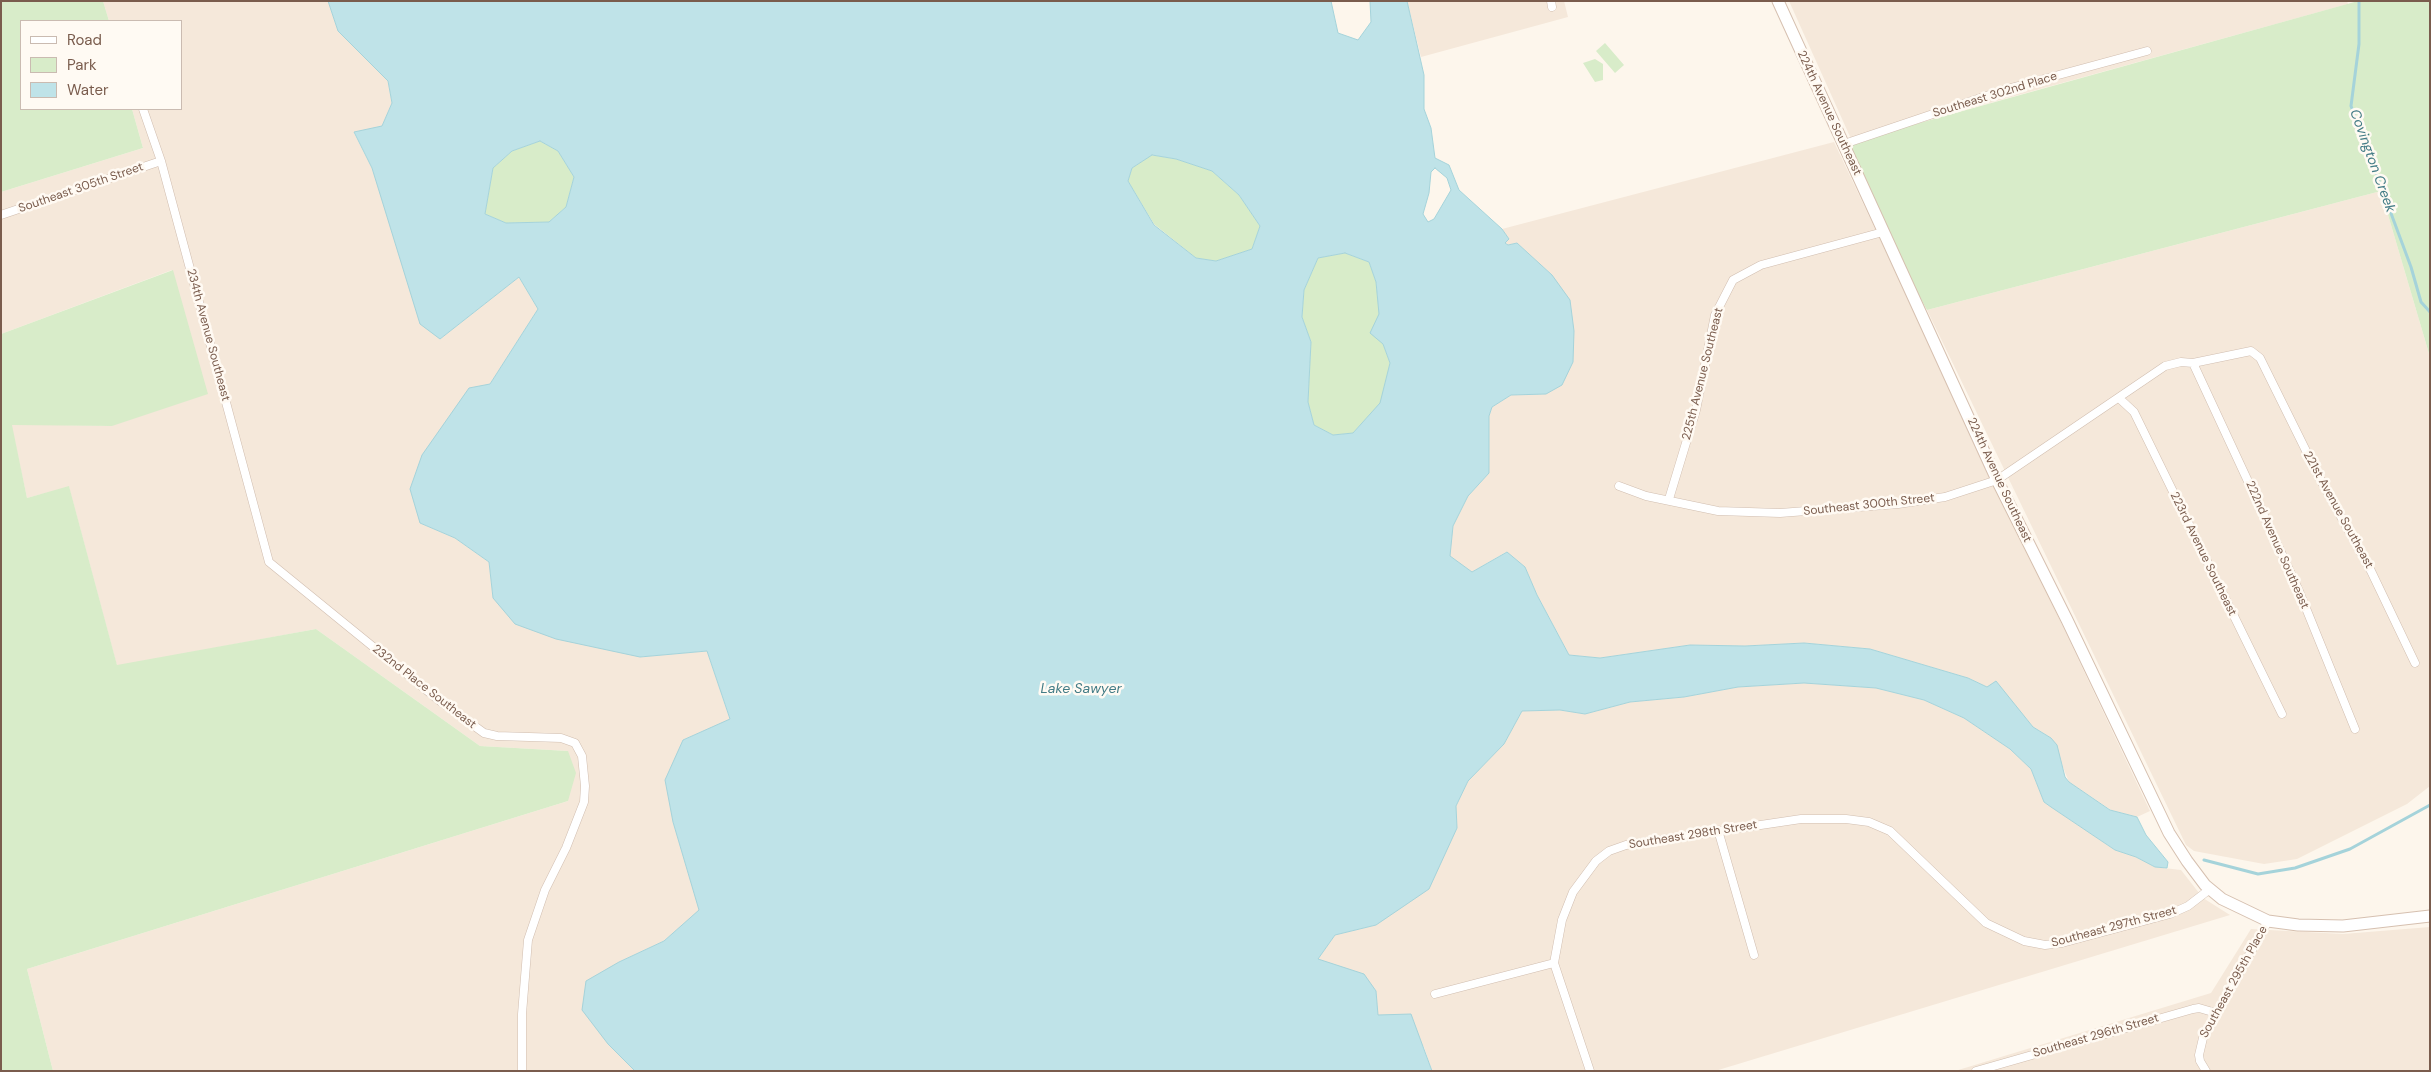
<!DOCTYPE html>
<html>
<head>
<meta charset="utf-8">
<style>
  body { margin:0 }
  #map { position:relative; width:2431px; height:1072px; overflow:hidden; background:#fdf6ec; font-family:"DM Sans",sans-serif }
  canvas { display:block }
  .frame { position:absolute; inset:0; border:2px solid #7a5c4d; pointer-events:none }
  .legend { position:absolute; left:20px; top:20px; width:162px; height:90px; box-sizing:border-box; background:#fffaf3; border:1px solid #cabbb1; margin:0; padding:6px 9px; list-style:none; font-size:15px; color:#7a5c4d }
  .legend li { display:flex; align-items:center; gap:10px; height:25px }
  .legend b { width:25px; border:1px solid #cabbb1 }
</style>
</head>
<body>
<div id="map">
<canvas width="2431" height="1072"></canvas>
<div class="frame"></div>
<ul class="legend">
<li><b style="height:6px;background:#fff"></b>Road</li>
<li><b style="height:14px;background:#d8ecc9"></b>Park</li>
<li><b style="height:14px;background:#bfe3e8"></b>Water</li>
</ul>
</div>
<script>
const context = document.querySelector('canvas').getContext('2d');
context.lineJoin = 'round';
function fillPath(path, color) {
  context.fillStyle = color;
  context.fill(path, 'evenodd');
}
function poly(rows) {
  const path = new Path2D();
  for (const r of rows) {
    path.moveTo(r[0], r[1]);
    for (let i = 2; i < r.length; i += 2) path.lineTo(r[i], r[i + 1]);
  }
  return path;
}
function trace(path, color, width, dash) {
  context.strokeStyle = color;
  context.lineWidth = width;
  context.lineCap = dash ? 'butt' : 'round';
  context.setLineDash(dash || []);
  context.stroke(path);
}
function drawText(font, color, halo, rows, align = 'center') {
  context.font = font + ' "DM Sans",sans-serif';
  context.lineWidth = 5;
  context.setLineDash([]);
  context.textBaseline = 'middle';
  context.strokeStyle = halo;
  context.fillStyle = color;
  for (const [text, x, y, turn = 0] of rows) {
    context.save();
    context.translate(x, y);
    context.rotate((+turn || 0) * Math.PI / 180);
    context.textAlign = isNaN(turn) ? turn : align;
    if (halo) context.strokeText(text, 0, 0);
    context.fillText(text, 0, 0);
    context.restore();
  }
}
const residential = poly([
  [103,1,328,1,338,31,388,81,392,103,382,127,354,133,372,168,440,339,519,277,538,309,490,384,420,523,455,538,489,562,493,598,640,657,707,651,730,720,683,740,673,822,700,910,664,941,619,962,608,1044,635,1071,53,1071,27,969,568,801,568,751,480,746,316,629,117,666,69,487,27,498,11,424,112,426,172,270,1,334,1,192,143,148,132,109,181,109,181,21,109,21],
  [1407,1,1564,1,1568,17,1421,57],
  [1789,1,2347,1,2348,4,1852,141],
  [1834,142,2150,811,2137,817,2111,810,2069,782,2051,738,2033,727,2025,717,1987,687,1968,678,1870,649,1804,643,1745,646,1690,645,1600,658,1569,655,1537,595,1525,567,1506,552,1472,572,1449,556,1453,526,1468,496,1489,473,1489,416,1492,407,1511,395,1546,394,1552,275,1517,243,1508,245,1505,242,1509,239,1502,229],
  [2381,191,2430,357,2430,786,2407,804,2297,859,2264,864,2194,851,2186,845,1927,310],
  [1804,683,1876,688,1924,700,1964,718,2010,749,2031,769,2044,802,2115,850,2136,857,2155,867,2181,870,2203,898,2230,915,1715,1071,1432,1071,1424,1047,1378,1015,1376,991,1318,959,1335,935,1376,925,1457,828,1456,806,1468,781,1504,744,1522,711,1560,710,1585,714,1630,702,1684,697,1738,687],
  [2430,927,2430,1071,1955,1071,2211,993,2251,929,2343,934]
]);
const green = poly([
  [1,1,103,1,109,21,21,21,21,109,132,109,143,148,1,192],
  [2358,1,2430,1,2430,357,2381,191,1927,310,1883,232,1844,144],
  [1605,43,1624,65,1615,73,1596,51],
  [1595,59,1603,64,1603,80,1595,82,1583,63],
  [540,141,558,151,574,177,566,207,549,222,506,223,485,214,493,168,512,151],
  [1151,155,1176,159,1212,171,1239,195,1260,226,1252,249,1216,261,1196,258,1154,224,1128,181,1132,168],
  [1345,253,1369,262,1376,282,1383,344,1390,363,1381,403,1353,433,1333,435,1314,425,1308,402,1311,342,1302,317,1304,290,1318,258],
  [173,270,208,394,112,426,12,425,27,498,69,486,117,665,316,629,480,746,568,751,576,773,568,801,27,969,53,1071,1,1071,1,334]
]);
const water = poly([
  [328,1,1331,1,1338,33,1358,40,1371,22,1370,1,1407,1,1424,75,1424,109,1431,128,1435,158,1449,165,1459,190,1502,229,1509,239,1505,243,1508,245,1517,243,1552,275,1570,300,1574,331,1573,362,1562,385,1546,394,1511,395,1492,407,1489,416,1489,473,1468,496,1453,526,1450,556,1472,572,1507,552,1525,567,1537,595,1569,655,1600,658,1690,645,1745,646,1804,643,1870,649,1968,678,1987,687,1996,681,2033,727,2051,738,2057,745,2065,777,2069,782,2110,810,2137,817,2146,835,2168,862,2167,868,2155,867,2136,857,2115,850,2051,807,2044,802,2031,769,2010,749,1964,718,1924,700,1876,688,1804,683,1738,687,1684,697,1630,702,1585,714,1560,710,1522,711,1504,744,1468,781,1456,806,1457,828,1429,889,1376,925,1335,935,1318,959,1364,974,1376,991,1378,1015,1411,1014,1432,1071,635,1071,608,1044,582,1010,586,981,619,962,664,941,699,910,673,822,665,780,683,740,730,719,707,651,640,657,556,639,515,624,493,598,489,562,455,538,420,523,410,489,422,455,469,388,490,384,538,309,519,277,440,339,420,324,372,168,354,132,382,126,392,103,388,81,338,31,328,1],
  [540,141,558,151,574,177,566,207,549,222,506,223,485,214,493,168,512,151,540,141],
  [1152,155,1176,159,1212,171,1239,195,1260,226,1252,249,1216,261,1196,258,1154,225,1128,181,1132,168,1152,155],
  [1435,168,1447,178,1451,190,1434,219,1428,222,1423,214,1429,193,1431,172,1435,168],
  [1345,253,1369,262,1376,282,1379,314,1370,333,1383,344,1390,363,1380,403,1353,433,1333,435,1314,425,1308,402,1311,342,1302,317,1304,290,1318,258,1345,253]
]);
const stream = poly([
  [2359,1,2359,44,2351,106,2411,267,2421,302,2430,312],
  [2204,860,2258,874,2295,868,2350,849,2430,805]
]);
const street = poly([
  [1551,1,1552,7],
  [143,109,161,161,269,562,436,698,484,733,497,736,561,738,575,743,582,756,585,786,584,802,566,848,545,890,528,940,522,1014,522,1071],
  [1844,144,2007,89,2147,51],
  [1,215,161,161],
  [2193,363,2299,591,2355,729],
  [2120,399,2134,412,2282,714],
  [1619,486,1646,496,1718,511,1780,513,1898,504,1945,497,1997,480,2165,366,2181,362,2193,363,2251,351,2260,358,2319,477,2371,571,2415,663],
  [1669,499,1696,410,1715,315,1733,280,1761,265,1883,232],
  [1718,830,1754,955],
  [1435,994,1554,963],
  [1590,1071,1554,963,1562,920,1573,892,1596,861,1609,851,1626,845,1801,819,1846,819,1869,822,1890,831,1986,923,2024,941,2045,945,2062,943,2170,914,2188,906,2210,889],
  [1976,1071,2193,1009,2199,1008,2216,1013],
  [2206,1071,2200,1061,2199,1055,2203,1038,2268,921]
]);
const secondary = poly([
  [1778,1,1997,480,2067,620,2169,833,2187,861,2205,885,2222,899,2268,921,2298,925,2343,926,2430,916]
]);
const streetNames = [
  ["Southeast 302nd Place",1995,95,-17],
  ["224th Avenue Southeast",1829,113,65],
  ["Southeast 305th Street",81,188,-19],
  ["234th Avenue Southeast",208,335,75],
  ["225th Avenue Southeast",1703,374,-76],
  ["224th Avenue Southeast",1999,480,65],
  ["Southeast 300th Street",1869,505,-6],
  ["221st Avenue Southeast",2338,510,61],
  ["222nd Avenue Southeast",2277,545,66],
  ["223rd Avenue Southeast",2203,554,64],
  ["232nd Place Southeast",424,687,38],
  ["Southeast 298th Street",1693,835,-9],
  ["Southeast 297th Street",2114,927,-15],
  ["Southeast 295th Place",2234,982,-61],
  ["Southeast 296th Street",2096,1036,-16]
];
const waterNames = [
  ["Covington Creek",2372,161,70],
  ["Lake Sawyer",1081,689]
];
fillPath(residential, '#f5e8da');
fillPath(green, '#d8ecc9');
fillPath(water, '#bfe3e8');
trace(water, '#a5d3da', 1);
trace(stream, '#a5d3da', 3);
trace(street, '#d1beb0', 9);
trace(secondary, '#d6c0b0', 13);
trace(street, '#fff', 8);
trace(secondary, '#fff', 11);
drawText('12px', '#7a5c4d', '#fffaf3', streetNames);
drawText('italic 14px', '#437c86', '#fffaf3', waterNames);
</script>
</body>
</html>
